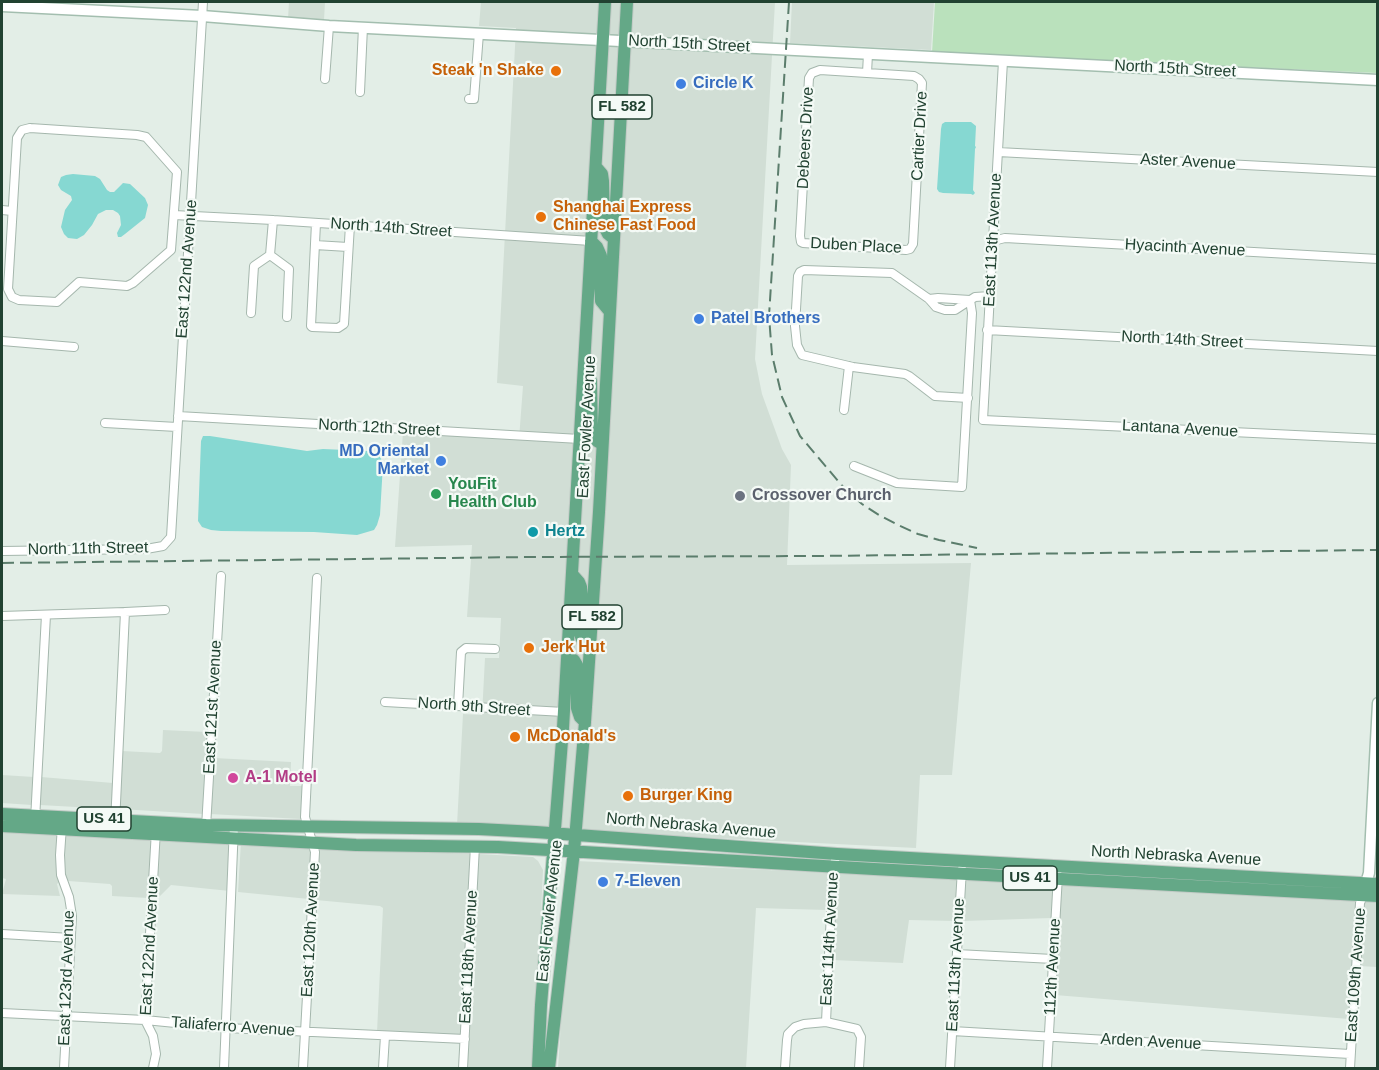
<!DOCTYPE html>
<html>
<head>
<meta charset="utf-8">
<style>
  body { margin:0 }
  #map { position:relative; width:1379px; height:1070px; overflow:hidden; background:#e3eee7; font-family:Helvetica,sans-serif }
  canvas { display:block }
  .frame { position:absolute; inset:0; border:3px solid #214231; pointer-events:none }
</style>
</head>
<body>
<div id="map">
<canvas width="1379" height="1070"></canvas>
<div class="frame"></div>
</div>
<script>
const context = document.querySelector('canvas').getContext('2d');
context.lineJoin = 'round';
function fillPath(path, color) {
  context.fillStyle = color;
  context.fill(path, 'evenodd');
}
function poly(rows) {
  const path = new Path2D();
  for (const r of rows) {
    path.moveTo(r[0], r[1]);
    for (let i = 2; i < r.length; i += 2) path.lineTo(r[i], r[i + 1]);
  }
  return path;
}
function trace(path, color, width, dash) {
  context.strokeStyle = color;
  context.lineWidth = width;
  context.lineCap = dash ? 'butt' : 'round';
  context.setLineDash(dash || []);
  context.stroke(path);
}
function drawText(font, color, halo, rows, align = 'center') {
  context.font = font + ' Helvetica,sans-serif';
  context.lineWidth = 4.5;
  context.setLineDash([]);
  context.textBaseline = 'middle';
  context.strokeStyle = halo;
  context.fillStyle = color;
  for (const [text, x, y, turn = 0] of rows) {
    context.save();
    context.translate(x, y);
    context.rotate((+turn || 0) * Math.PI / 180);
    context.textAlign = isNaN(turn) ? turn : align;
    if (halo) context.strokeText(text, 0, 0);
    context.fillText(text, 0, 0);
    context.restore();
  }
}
const built = poly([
  [289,2,325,2,324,20,288,19],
  [481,2,775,2,755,359,762,394,782,449,791,465,787,565,971,563,952,775,920,775,916,848,457,825,463,714,482,715,485,658,499,658,501,618,467,617,472,545,395,547,403,432,519,439,523,386,497,383,516,28,479,26],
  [792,2,934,2,931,50,790,43],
  [163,730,207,732,203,814,120,809,122,751,160,753,162,751],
  [214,758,291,762,290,786,302,786,301,819,210,814],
  [2,775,34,777,32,805,2,803],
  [41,777,113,783,112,809,40,805],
  [2,829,58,832,56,855,60,881,57,884,60,896,2,894,6,879,2,878],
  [65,832,152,837,148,898,112,896,112,886,110,884,68,881,65,874,64,855],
  [159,837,233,842,230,891,171,885,157,899,156,899],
  [241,842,310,846,311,853,309,899,238,892],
  [318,847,470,854,461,1036,377,1032,383,908,380,906,316,900,319,853],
  [478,854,533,857,538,861,543,870,534,1068,467,1068],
  [576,861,829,873,827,910,756,908,746,1068,558,1068,565,963],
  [837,873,958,879,955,921,909,920,903,963,833,960],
  [965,879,1054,884,1051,918,963,921],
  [1061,884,1357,900,1349,1019,1055,995],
  [1365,900,1377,901,1377,967,1360,966]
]);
const green = poly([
  [935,2,1377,2,1377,73,932,53]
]);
const water = poly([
  [945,122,971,122,976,126,975,146,976,147,975,149,973,190,975,193,973,195,971,194,943,193,939,192,937,189,941,129,942,124],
  [73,174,95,176,100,179,107,190,110,192,114,192,123,183,130,184,145,198,148,205,145,218,125,234,121,237,118,237,117,233,121,225,120,216,118,213,113,210,106,210,98,214,92,225,84,235,77,239,68,238,64,234,61,227,65,210,72,200,71,196,61,190,58,185,61,177,66,175],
  [203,436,210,436,307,451,323,449,368,451,379,454,383,464,380,515,377,525,374,530,357,535,314,532,221,531,211,530,202,527,198,521,201,441]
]);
const street = poly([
  [1003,61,983,420,1378,439],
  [867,73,914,76,919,79,922,83,913,244,910,249,906,250,803,243,801,242,800,236,809,78,812,73,820,70,867,73,868,54],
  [325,79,329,26],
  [360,92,363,27],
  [469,99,474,99,479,33],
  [30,128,137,135,146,137,177,172,171,250,133,283,127,286,79,282,57,302,19,300,12,297,8,289,17,138,22,130,30,128],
  [998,152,1378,172],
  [2,210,12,211],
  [174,215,273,220,591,241],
  [316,223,311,326,312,327,338,328,344,324,350,225],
  [993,241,1005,238,1378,259],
  [315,245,348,247],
  [270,255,289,269,287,317],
  [929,299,938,298,970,300],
  [251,313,254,266,270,255,273,220],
  [987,330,1378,351],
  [2,341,74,347],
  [968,398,935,396,909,376,905,374,853,367,802,355,797,345,795,326,798,276,800,272,804,270,892,273,929,299,936,307,945,310,955,310,975,297,990,296],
  [844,410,849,366],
  [178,416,580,439],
  [105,423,177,427],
  [854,466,897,483,962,487,972,313,970,300],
  [2,551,146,549,163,546,171,537,203,2],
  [2,616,125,612,165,610],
  [385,702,564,712],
  [458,706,461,652,466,648,495,649],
  [35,820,46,615],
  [115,824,125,612],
  [62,826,60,855,61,875,69,897,72,916,64,1068],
  [206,827,221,576],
  [2,934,71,938],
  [957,954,1053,959],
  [2,1013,145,1020,226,1028,465,1039],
  [826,1022,833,867,837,854],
  [952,1031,1350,1054],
  [153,1068,156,1054,153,1036,145,1020,156,830],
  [224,1068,234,825],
  [303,1068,315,852,305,817,317,578],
  [383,1068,385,1036],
  [463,1068,475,846],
  [785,1068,787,1040,788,1034,795,1027,804,1024,826,1022,857,1029,861,1037,859,1068],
  [950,1068,962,869],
  [1047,1068,1058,875],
  [1350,1068,1360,903,1363,896]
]);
const secondary = poly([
  [2,6,202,16,329,26,1378,80],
  [1364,890,1369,873,1378,703]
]);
const primary = poly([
  [596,167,602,174,603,181,604,226,608,234,614,239],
  [591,241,597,247,601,256,600,280,601,301,610,312],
  [585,371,591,381,592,433,597,441,602,444],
  [572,574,579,582,581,587,582,600,580,634,583,642,590,646],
  [567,660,574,660,577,665,577,708,580,717,585,722],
  [2,814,206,825,479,829,536,832,837,854,1378,884],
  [2,826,356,845,498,847,874,869,1378,896],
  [538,1068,541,1005,563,728,605,2],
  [549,1068,574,851,585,722,599,512,627,2]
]);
const rail = poly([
  [789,2,769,316,772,355,782,397,800,436,844,488,862,504,879,515,898,525,918,534,939,540,977,548],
  [2,563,532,557,818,556,1378,550]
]);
const markers = [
  [556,71,6,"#e8710a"],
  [681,84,6,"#3f7fe0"],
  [541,217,6,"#e8710a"],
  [699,319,6,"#3f7fe0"],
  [441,461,6,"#3f7fe0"],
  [436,494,6,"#2e9e5b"],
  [740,496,6,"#6b7280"],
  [533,532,6,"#0f9aa8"],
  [529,648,6,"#e8710a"],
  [515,737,6,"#e8710a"],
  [233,778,6,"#d1479c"],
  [628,796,6,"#e8710a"],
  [603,882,6,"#3f7fe0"]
];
const shields = [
  [622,107,60],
  [592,617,60],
  [104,819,54],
  [1030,878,54]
];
const shieldNames = [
  ["FL 582",622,107],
  ["FL 582",592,617],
  ["US 41",104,819],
  ["US 41",1030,878]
];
const streetNames = [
  ["North 15th Street",689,44,3],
  ["North 15th Street",1175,69,3],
  ["Cartier Drive",920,136,-87],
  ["Debeers Drive",806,138,-87],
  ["Aster Avenue",1188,162,3],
  ["North 14th Street",391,228,4],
  ["East 113th Avenue",993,240,-87],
  ["Duben Place",856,246,3],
  ["Hyacinth Avenue",1185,248,3],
  ["East 122nd Avenue",187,269,-86],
  ["North 14th Street",1182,340,3],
  ["East Fowler Avenue",587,427,-87],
  ["North 12th Street",379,428,3],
  ["Lantana Avenue",1180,429,3],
  ["North 11th Street",88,549,-1],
  ["East 121st Avenue",213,707,-87],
  ["North 9th Street",474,707,4],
  ["North Nebraska Avenue",691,826,5],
  ["North Nebraska Avenue",1176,856,3],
  ["East Fowler Avenue",550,911,-84],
  ["East 120th Avenue",311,930,-87],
  ["East 114th Avenue",830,939,-87],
  ["East 122nd Avenue",150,946,-87],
  ["East 118th Avenue",469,957,-87],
  ["East 113th Avenue",956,965,-87],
  ["112th Avenue",1053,967,-87],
  ["East 109th Avenue",1356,975,-86],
  ["East 123rd Avenue",67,978,-88],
  ["Taliaferro Avenue",233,1027,4],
  ["Arden Avenue",1151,1042,3]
];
const foodNames = [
  ["Steak 'n Shake",544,71,"right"],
  ["Shanghai Express",553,208],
  ["Chinese Fast Food",553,226],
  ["Jerk Hut",541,648],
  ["McDonald's",527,737],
  ["Burger King",640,796]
];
const shopNames = [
  ["Circle K",693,84],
  ["Patel Brothers",711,319],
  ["MD Oriental",429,452,"right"],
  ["Market",429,470,"right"],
  ["7-Eleven",615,882]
];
const leisureNames = [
  ["YouFit",448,485],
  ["Health Club",448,503]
];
const worshipNames = [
  ["Crossover Church",752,496]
];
const cultureNames = [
  ["Hertz",545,532]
];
const hotelNames = [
  ["A-1 Motel",245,778]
];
fillPath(built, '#d1ded5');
fillPath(green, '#bae1bc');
fillPath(water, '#86d8d2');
trace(street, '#a5b7ad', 10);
trace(secondary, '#a3beaf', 13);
trace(primary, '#c1cac5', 14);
trace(street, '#fff', 8);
trace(secondary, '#fff', 10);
trace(primary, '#64a887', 12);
trace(rail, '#5b7d6c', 2, [12, 6]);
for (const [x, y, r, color] of markers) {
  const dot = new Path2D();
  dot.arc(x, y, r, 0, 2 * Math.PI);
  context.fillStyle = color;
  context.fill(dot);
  trace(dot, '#f4faf6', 2);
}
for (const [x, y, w] of shields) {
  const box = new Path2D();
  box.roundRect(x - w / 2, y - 12, w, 24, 4.5);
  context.fillStyle = '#f4faf6';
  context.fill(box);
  trace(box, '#214231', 1.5);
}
drawText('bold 15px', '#214231', null, shieldNames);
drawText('16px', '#214231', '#f4faf6', streetNames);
drawText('bold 16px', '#c56008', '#f4faf6', foodNames, 'left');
drawText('bold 16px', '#366cbe', '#f4faf6', shopNames, 'left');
drawText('bold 16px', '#27864d', '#f4faf6', leisureNames, 'left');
drawText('bold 16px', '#5b616d', '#f4faf6', worshipNames, 'left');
drawText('bold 16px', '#0d838f', '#f4faf6', cultureNames, 'left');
drawText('bold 16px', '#b23c85', '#f4faf6', hotelNames, 'left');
</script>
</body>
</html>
